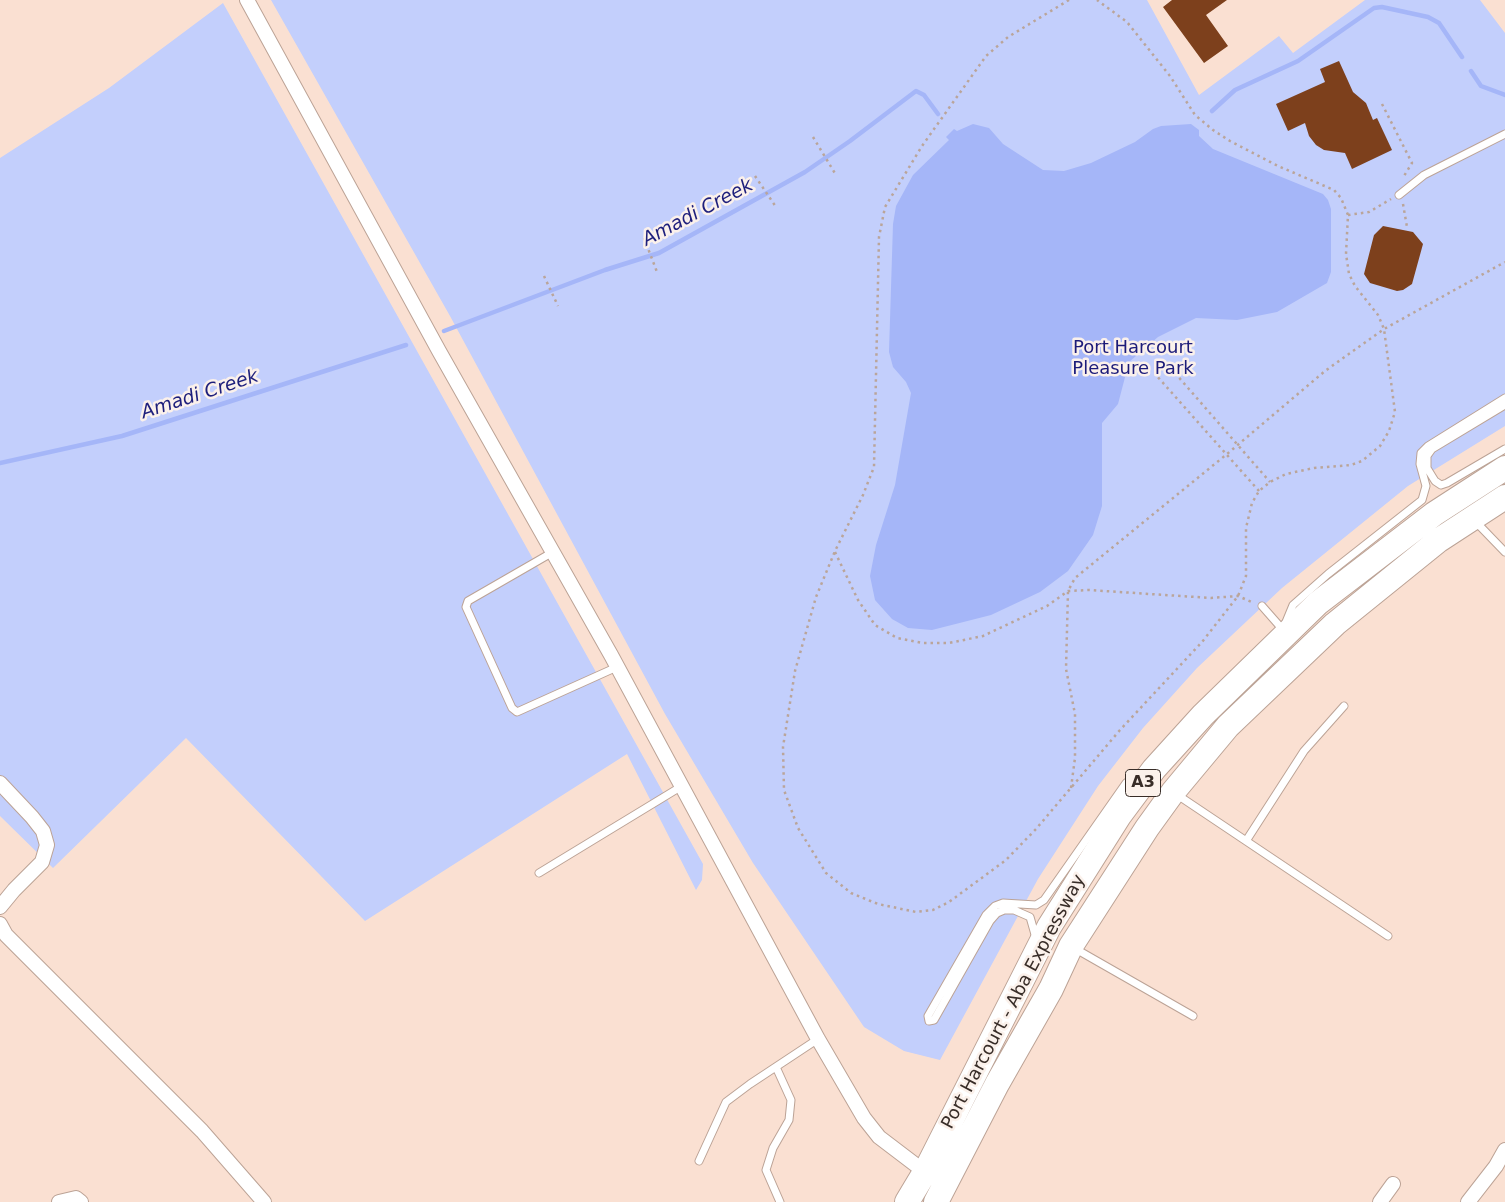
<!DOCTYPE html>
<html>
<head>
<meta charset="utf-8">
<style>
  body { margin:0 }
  canvas { display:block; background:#fae0d2 }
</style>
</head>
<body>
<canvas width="1505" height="1202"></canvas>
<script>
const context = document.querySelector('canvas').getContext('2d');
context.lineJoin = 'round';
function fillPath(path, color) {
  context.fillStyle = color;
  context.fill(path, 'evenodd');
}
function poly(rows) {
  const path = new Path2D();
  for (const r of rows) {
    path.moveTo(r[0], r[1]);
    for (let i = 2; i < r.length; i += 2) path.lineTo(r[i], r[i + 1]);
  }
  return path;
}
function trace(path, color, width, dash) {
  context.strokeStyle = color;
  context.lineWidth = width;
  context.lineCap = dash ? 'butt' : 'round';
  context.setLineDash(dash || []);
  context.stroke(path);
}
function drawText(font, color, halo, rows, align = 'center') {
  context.font = font + ' "DejaVu Sans",sans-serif';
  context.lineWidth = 5;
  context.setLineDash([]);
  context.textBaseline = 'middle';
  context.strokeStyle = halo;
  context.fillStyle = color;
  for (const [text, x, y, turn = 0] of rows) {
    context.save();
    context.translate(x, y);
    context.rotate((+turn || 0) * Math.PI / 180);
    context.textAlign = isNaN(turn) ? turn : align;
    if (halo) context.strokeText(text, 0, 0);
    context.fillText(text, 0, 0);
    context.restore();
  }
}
const green = poly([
  [271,0,1147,0,1199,95,1279,36,1293,53,1365,0,1480,0,1505,33,1505,426,1408,486,1282,588,1197,668,1143,728,1098,786,1038,879,940,1060,904,1051,864,1027,753,863,665,714,450,316],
  [223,3,703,864,702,880,696,890,627,754,365,921,186,738,53,868,0,816,0,158,109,88]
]);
const water = poly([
  [973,124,989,128,1003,144,1043,170,1064,171,1091,163,1135,142,1153,129,1161,126,1191,124,1199,130,1199,136,1213,149,1323,194,1328,200,1331,209,1331,272,1327,283,1277,312,1237,320,1196,318,1158,337,1129,362,1118,404,1102,423,1102,506,1093,535,1068,571,1040,592,991,615,932,630,908,628,892,619,875,600,870,576,876,545,895,485,911,393,906,382,893,367,889,352,893,224,896,206,913,175,949,140,946,137,954,129,957,131]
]);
const stream = poly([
  [1471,71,1481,86,1505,95],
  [1212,111,1235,90,1298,61,1374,8,1382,7,1428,17,1439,23,1462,57],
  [444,331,605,270,659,253,805,172,850,141,916,91,924,95,938,114],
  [0,463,122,436,406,345]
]);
const building = poly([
  [1172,0,1227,0,1206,15,1228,46,1204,63,1163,7],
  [1339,61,1353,92,1366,103,1373,120,1377,118,1392,150,1352,169,1345,153,1324,150,1316,145,1309,136,1305,123,1288,131,1276,104,1325,82,1320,69],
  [1383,226,1413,232,1423,244,1412,284,1403,290,1397,291,1370,283,1364,274,1374,235]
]);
const path = poly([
  [1069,0,1008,37,986,56,922,146,885,207,879,237,874,467,863,495,835,551,816,597,795,671,783,747,784,790,798,828,826,873,851,893,878,904,916,912,933,910,949,902,1006,860,1036,829,1120,730,1202,642,1238,596,1246,576,1246,528,1252,503,1259,491,1270,482,1286,474,1314,468,1351,465,1362,461,1380,446,1389,431,1395,412,1384,329,1378,315,1355,286,1349,274,1346,254,1348,215,1341,198,1334,190,1278,166,1230,141,1213,130,1195,115,1170,76,1127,22,1097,0],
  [1382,104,1412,163,1404,176],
  [813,137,836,175],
  [755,176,776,207],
  [1403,204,1407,227],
  [1348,215,1369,212,1391,199],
  [644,238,657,272],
  [544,276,558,306],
  [1259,491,1156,375,1157,372,1168,365,1270,482],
  [835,552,858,600,875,625,897,638,923,643,949,643,983,636,1047,606,1068,591,1089,590,1211,598,1238,596,1254,603],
  [1071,788,1075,758,1075,714,1066,669,1068,591,1075,578,1227,454,1325,371,1384,329,1505,262]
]);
const lane = poly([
  [1399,195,1424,175,1505,134],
  [1505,405,1432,449,1427,456,1427,468,1435,481,1441,485,1447,483,1505,449],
  [1475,521,1505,552],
  [553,552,468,601,466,607,512,708,517,712,617,667],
  [1262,606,1284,631],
  [1286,622,1293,605,1328,574,1422,500,1426,486,1420,464,1421,453,1428,446,1505,398],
  [1176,794,1388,936],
  [1246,841,1304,751,1344,706],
  [539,873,682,786],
  [1036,938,1030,917,1014,910,1004,910,997,913,990,921,934,1020,929,1021,928,1016,986,915,995,906,1003,903,1036,905,1044,900,1126,783,1139,773],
  [1074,948,1193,1016],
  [776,1067,791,1100,789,1120,773,1148,766,1170,780,1202],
  [699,1161,726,1102,750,1084,818,1039]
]);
const street = poly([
  [247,0,439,351,611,655,818,1039,864,1118,879,1137,925,1172],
  [0,783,32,817,43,831,47,845,42,862,14,890,0,907],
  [0,924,6,935,202,1131,264,1202],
  [59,1202,76,1198,81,1202],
  [1380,1202,1393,1184],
  [1468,1202,1496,1166,1505,1150]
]);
const highway = poly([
  [907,1202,925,1172,1049,927,1119,816,1154,769,1203,715,1318,603,1434,514,1505,468],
  [936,1202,997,1084,1051,989,1071,946,1147,828,1173,792,1228,726,1335,624,1439,540,1505,497]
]);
const shields = [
  [1143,783,35]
];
const shieldNames = [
  ["A3",1143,783]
];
const parkNames = [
  ["Port Harcourt",1133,348],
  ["Pleasure Park",1133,369]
];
const streetNames = [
  ["Port Harcourt - Aba Expressway",1014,1002,-62]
];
const waterNames = [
  ["Amadi Creek",698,213,-28],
  ["Amadi Creek",200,395,-18]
];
fillPath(green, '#c3cffc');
fillPath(water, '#a5b6f8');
trace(stream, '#a5b6f8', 4.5);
fillPath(building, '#7d401c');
trace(lane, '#bca396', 9);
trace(street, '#bca396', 16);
trace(highway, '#bca396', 26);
trace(path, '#baa59a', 2.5, [2.5, 4]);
trace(lane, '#fff', 7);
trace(street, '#fff', 14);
trace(highway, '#fff', 24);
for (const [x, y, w] of shields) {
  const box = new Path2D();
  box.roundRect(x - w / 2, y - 13.5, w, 27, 4);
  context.fillStyle = '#fbf1eb';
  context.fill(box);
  trace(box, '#382d28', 1);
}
drawText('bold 16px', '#382d28', null, shieldNames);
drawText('18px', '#1c1b79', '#fbf1eb', parkNames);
drawText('18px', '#382d28', '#fbf1eb', streetNames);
drawText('italic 19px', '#1e1f7c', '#fbf1eb', waterNames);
</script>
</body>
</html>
